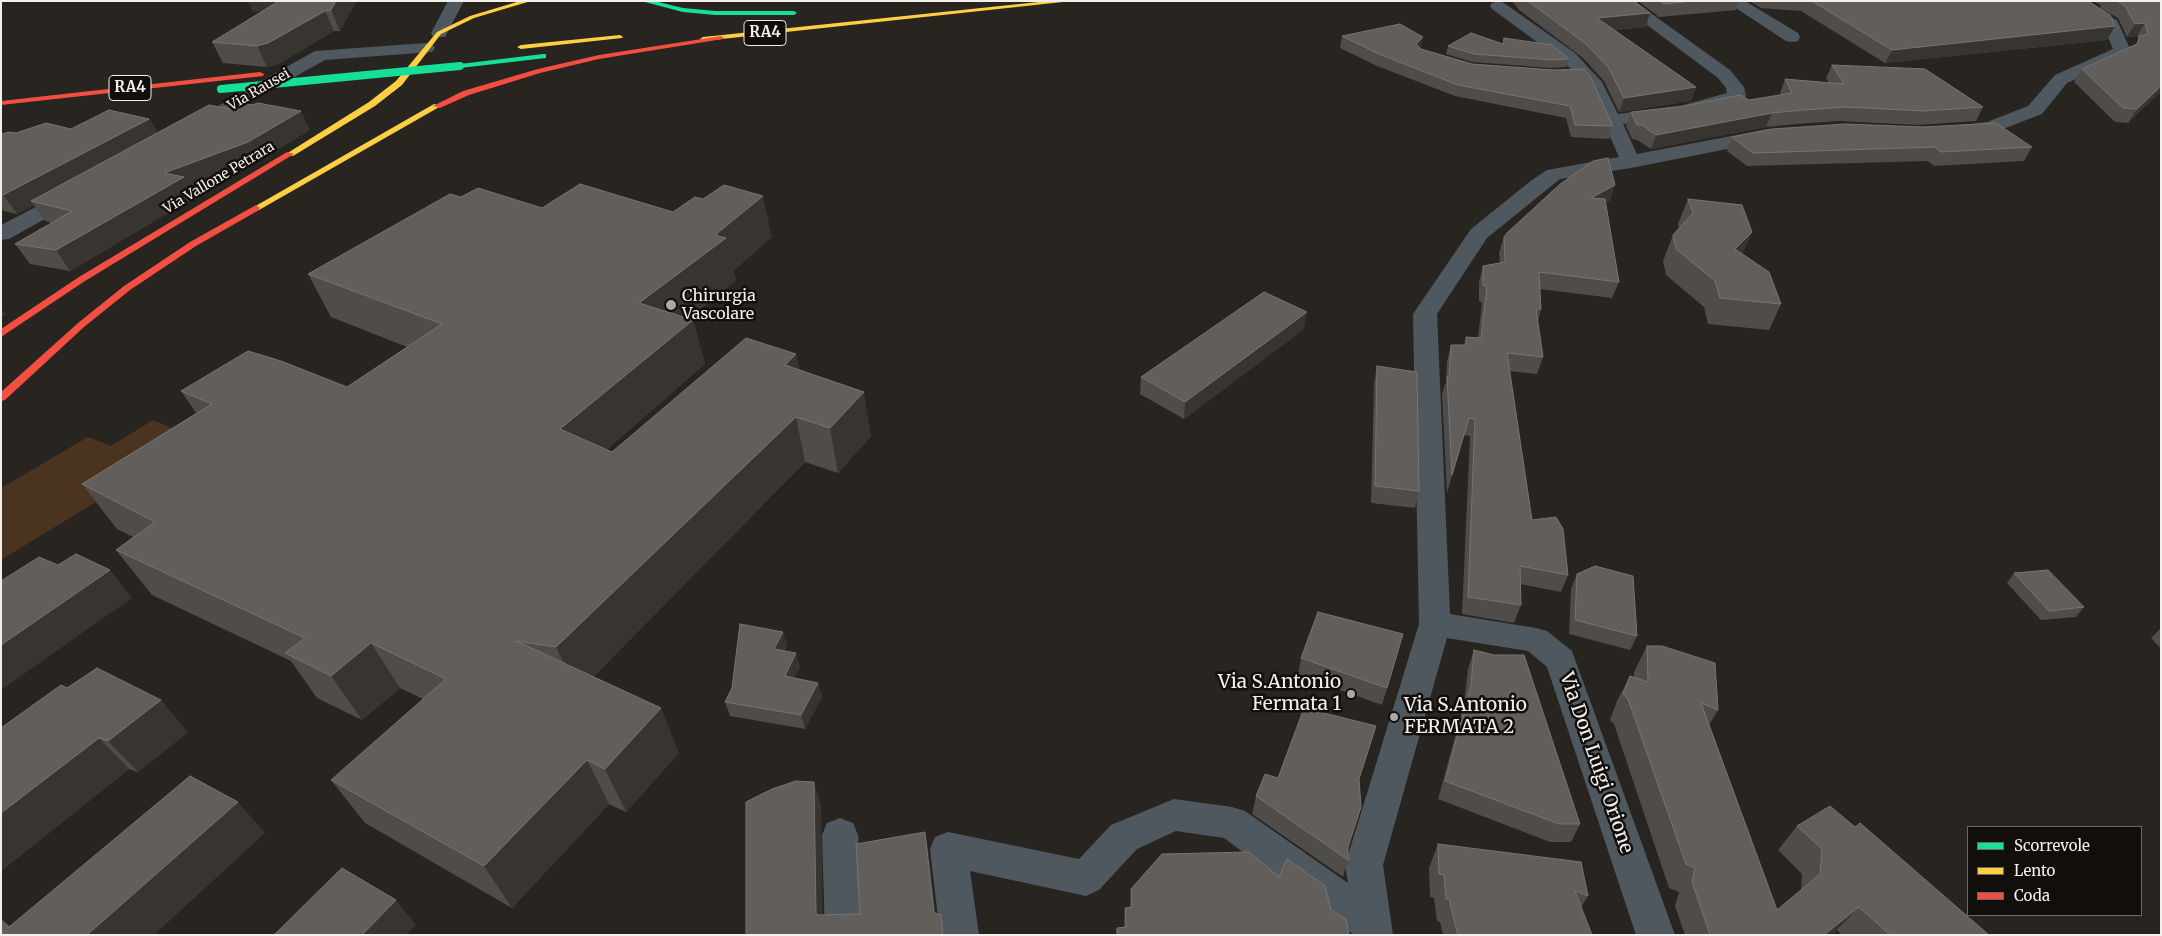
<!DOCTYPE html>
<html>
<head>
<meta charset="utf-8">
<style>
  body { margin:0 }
  #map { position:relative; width:2162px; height:936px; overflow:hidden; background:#282420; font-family:Merriweather,serif }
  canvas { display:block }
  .frame { position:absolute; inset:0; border:2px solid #f5efeb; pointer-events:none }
  .legend { position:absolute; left:1967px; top:826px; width:175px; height:90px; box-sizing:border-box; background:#120e0b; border:1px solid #6d6865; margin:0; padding:6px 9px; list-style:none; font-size:15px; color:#f5efeb }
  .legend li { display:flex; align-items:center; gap:10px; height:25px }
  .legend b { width:25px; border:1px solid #6d6865 }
</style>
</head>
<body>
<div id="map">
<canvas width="2162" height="936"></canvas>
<div class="frame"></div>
<ul class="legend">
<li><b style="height:6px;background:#16e098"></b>Scorrevole</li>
<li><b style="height:6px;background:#ffcf43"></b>Lento</li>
<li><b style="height:6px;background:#f24e42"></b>Coda</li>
</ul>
</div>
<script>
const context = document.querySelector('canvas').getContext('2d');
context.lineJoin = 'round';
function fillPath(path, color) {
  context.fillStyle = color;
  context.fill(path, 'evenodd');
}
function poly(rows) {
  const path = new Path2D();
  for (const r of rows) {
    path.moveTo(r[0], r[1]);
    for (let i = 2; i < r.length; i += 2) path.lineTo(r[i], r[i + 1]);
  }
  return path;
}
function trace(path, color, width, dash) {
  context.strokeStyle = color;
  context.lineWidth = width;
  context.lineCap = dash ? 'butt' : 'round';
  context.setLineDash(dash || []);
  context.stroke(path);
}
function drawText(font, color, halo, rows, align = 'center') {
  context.font = font + ' Merriweather,serif';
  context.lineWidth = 5;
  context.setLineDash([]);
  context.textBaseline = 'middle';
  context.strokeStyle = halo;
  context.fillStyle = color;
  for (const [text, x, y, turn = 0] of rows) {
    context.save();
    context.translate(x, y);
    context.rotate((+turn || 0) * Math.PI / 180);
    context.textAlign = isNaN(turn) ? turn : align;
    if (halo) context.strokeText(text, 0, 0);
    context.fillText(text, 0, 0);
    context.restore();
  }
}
const green = poly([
  [153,420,181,432,107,495,1,560,1,488,88,437,111,446]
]);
const street = poly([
  [448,1,464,1,445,37,433,37,431,33,448,1],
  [1498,1,1504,3,1575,53,1602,82,1618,114,1680,106,1727,93,1726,88,1718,78,1615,1,1634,1,1730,70,1744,87,1746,96,1743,100,1730,106,1680,118,1623,124,1637,154,1768,129,1775,131,1778,135,1775,139,1768,141,1631,168,1560,179,1487,238,1437,314,1450,614,1536,628,1547,631,1572,651,1675,935,1636,935,1547,667,1528,651,1447,638,1383,865,1393,935,1354,935,1224,838,1176,831,1137,849,1099,890,1086,896,970,871,979,935,940,935,930,849,935,837,948,832,1079,859,1111,825,1174,799,1232,807,1245,811,1348,883,1345,865,1419,624,1413,314,1471,229,1532,180,1547,170,1619,157,1588,87,1563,61,1492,9,1490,6,1492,3,1498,1],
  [1725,1,1745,1,1798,33,1800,37,1798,41,1792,42,1786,41,1725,1],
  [2063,1,2083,1,2117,20,2131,51,2128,55,2067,83,2042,114,1990,134,1963,136,1956,134,1953,130,1956,126,1987,122,2028,106,2055,75,2113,49,2104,27,2063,1],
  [426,43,432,44,435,48,432,52,325,60,255,99,203,132,196,134,189,132,186,128,189,124,243,91,315,51,426,43],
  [72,190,79,192,82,196,79,200,9,239,1,240,1,225,65,192,72,190],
  [840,818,853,823,858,835,864,935,825,935,822,835,827,823,840,818]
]);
const fast = poly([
  [641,1,654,1,683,8,715,11,794,11,797,13,794,15,715,15,683,12,641,1],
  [543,54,546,54,546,58,460,68,456,66,460,64,543,54]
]);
const slow = poly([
  [520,1,531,1,474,18,441,34,402,85,375,106,293,156,286,154,369,102,396,81,437,32,470,16,520,1],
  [1048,1,1072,1,703,41,700,39,703,37,1048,1],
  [620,35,623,37,622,38,521,49,517,47,521,45,620,35],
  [434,104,441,106,259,210,256,211,252,208,434,104]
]);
const jam = poly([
  [721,36,724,38,723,39,599,59,540,73,469,95,440,108,433,106,463,91,538,69,599,55,721,36],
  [260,72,264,74,263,76,1,105,1,101,260,72],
  [287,152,294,154,85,281,1,337,1,329,79,277,287,152],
  [256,205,260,208,259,210,196,246,130,290,84,327,5,400,1,401,1,392,78,323,124,286,190,242,256,205]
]);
const fastBridge = poly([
  [221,89,460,66]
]);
const wall = poly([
  [356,1,340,31,334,31,278,64,267,67,223,63,212,42,263,11,253,12],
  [1512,1,1634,1,1650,13,1646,27,1613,30,1696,87,1691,101,1619,112,1604,81,1583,58,1519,10],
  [1638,1,1739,1,1736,10,1659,17],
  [1749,1,2088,1,2107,40,1885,63,1801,11,1761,8],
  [2092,1,2161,1,2161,91,2128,123,2115,122,2074,82,2082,69,2136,44,2138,40,2137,36,2127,37,2118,18,2100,8,2101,5],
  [1342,36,1420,49,1472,64,1554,70,1613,126,1609,139,1571,137,1566,118,1455,96,1377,66,1340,48],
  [1503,44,1569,59,1567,67,1551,68,1472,62,1446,54,1448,46],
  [1832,65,1983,107,1976,121,1917,125,1839,121,1797,124,1766,127,1651,149,1637,140,1632,139,1626,126,1631,112,1749,100,1781,95,1780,93,1785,79,1829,83,1826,78],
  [149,119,158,133,310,130,258,161,189,188,195,197,70,271,30,264,15,244,52,223,45,221,34,205,17,214,1,210,1,134,71,129],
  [1732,137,2032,147,2024,161,1934,166,1928,161,1747,166,1727,151],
  [461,197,542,208,673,212,772,237,733,271,736,280,688,319,693,320,705,364,606,450,612,452,796,354,799,369,871,436,838,473,805,462,593,677,679,753,626,812,609,804,512,908,365,823,331,780,423,699,400,688,362,720,317,698,291,661,152,595,116,550,133,537,117,529,82,484,196,413,181,391,347,387,407,347,331,317,308,274],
  [1688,199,1752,232,1742,254,1781,304,1769,330,1708,324,1704,307,1666,275,1663,261,1673,235,1679,228,1678,224],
  [1610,201,1605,203,1619,282,1612,298,1540,289,1541,309,1538,321,1543,357,1537,374,1509,371,1532,520,1568,575,1561,592,1520,584,1521,605,1514,623,1462,614,1470,436,1464,435,1447,493,1442,394,1446,382,1447,362,1451,345,1464,345,1466,337,1478,338,1482,303,1479,301,1479,282,1483,266,1500,263,1499,253,1504,237],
  [1304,329,1184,419,1140,394,1141,377],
  [1377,366,1419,491,1415,508,1371,503,1374,383],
  [2014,573,2084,607,2076,617,2041,620,2007,583],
  [1577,574,1637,636,1630,650,1569,634,1571,589],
  [2161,628,2161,649,2151,638],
  [1403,634,1382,705,1298,675,1301,658],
  [787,646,784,651,800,667,794,678,818,683,822,697,805,729,730,716,725,702],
  [1647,646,1718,710,1709,725,1777,910,1801,890,1802,874,1778,850,1797,826,1855,827,1989,935,1842,935,1837,930,1832,935,1685,935,1675,906,1679,892,1669,888,1614,724,1610,720,1617,701,1630,676,1634,677,1634,672],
  [1474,650,1580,824,1571,842,1550,842,1438,799,1464,704,1468,669],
  [67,688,188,732,138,772,129,769,1,871,1,728],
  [1278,778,1359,780,1348,848,1348,860,1343,877,1252,814,1256,796],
  [1438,844,1588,896,1581,907,1592,935,1443,935,1440,922,1437,921,1434,898,1430,897,1429,868],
  [1279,877,1331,910,1349,935,1116,935,1117,928,1124,927,1125,908,1130,907,1131,889]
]);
const shadedWall = poly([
  [248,1,308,1,311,7,253,12],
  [336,1,356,1,340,31,331,10],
  [325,11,334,31,278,64,267,67,257,46],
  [1650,13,1646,27,1593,32,1597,18],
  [2145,23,2137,36,2127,37,2135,24],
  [2115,26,2107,40,1885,63,1892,50],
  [1423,37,1420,49,1416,44],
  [2161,86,2161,91,2128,123,2137,109],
  [1696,87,1691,101,1619,112,1624,98],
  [301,111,310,130,258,161,189,188,195,197,70,271,56,250,164,173],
  [1772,113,1766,127,1651,149,1656,135],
  [149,119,160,137,31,201,34,205,17,214,3,195],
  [1615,185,1610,201,1586,214,1591,198],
  [763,196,772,237,733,271,736,280,653,346,639,303,715,235],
  [1752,232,1741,257,1735,249],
  [1,309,6,315,1,318],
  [1307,312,1304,329,1184,419,1185,402],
  [693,320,705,364,578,474,560,429],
  [796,354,805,399,785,365],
  [864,392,871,436,838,473,830,428],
  [796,417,805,462,578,692,556,647],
  [110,570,132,598,1,690,1,645],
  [783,632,787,646,778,663,774,649],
  [371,643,400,688,362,720,331,676],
  [796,653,800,667,789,690,785,676],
  [818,683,822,697,805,729,801,715],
  [161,700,188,732,138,772,108,741],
  [661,708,679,753,626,812,605,769],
  [99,738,129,769,1,871,1,813],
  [587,760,609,804,512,908,484,866],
  [814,782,821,805,823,935,816,913],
  [238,802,265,833,154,935,87,935],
  [925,832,929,855,938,935,934,913],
  [396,900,416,925,406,935,362,935],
  [1859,907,1837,930,1832,935,1824,935],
  [1,918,22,935,20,935,1,920]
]);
const building = poly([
  [279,1,336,1,331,10,325,11,268,43,257,46,212,42,279,1],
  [1528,1,1634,1,1650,13,1597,18,1696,87,1624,98,1608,67,1587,45,1528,1],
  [1660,1,1692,1,1664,4,1660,1],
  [1812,1,2088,1,2110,15,2115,26,1892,50,1812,1],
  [2117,1,2161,1,2161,86,2137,109,2123,108,2082,69,2137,44,2140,36,2148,34,2145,23,2135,24,2125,6,2117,1],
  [1400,24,1423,37,1416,44,1421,49,1472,64,1554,70,1584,69,1590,76,1613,126,1575,125,1570,106,1458,85,1379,54,1342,36,1400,24],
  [1471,33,1503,44,1504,38,1552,45,1569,59,1553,60,1474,54,1448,46,1471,33],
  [1832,65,1925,69,1983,107,1924,111,1846,107,1803,110,1772,113,1656,135,1642,125,1637,125,1631,112,1685,106,1740,95,1749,100,1792,93,1785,79,1844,84,1832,65],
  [242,103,252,105,258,103,301,111,248,142,164,173,184,177,56,250,15,244,72,211,31,201,209,105,230,109,242,103],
  [109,110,149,119,3,195,1,194,1,134,10,132,16,133,46,123,71,129,109,110],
  [1996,123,2032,147,1941,152,1935,147,1753,153,1732,137,1772,129,1845,124,1924,127,1996,123],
  [1608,158,1615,185,1591,198,1605,199,1619,282,1539,272,1541,309,1536,309,1543,357,1507,353,1532,520,1556,517,1563,529,1568,575,1520,566,1521,605,1468,597,1475,419,1469,418,1452,475,1447,376,1449,377,1451,345,1466,345,1466,337,1481,338,1487,287,1483,285,1483,266,1505,262,1504,237,1507,233,1559,185,1593,161,1608,158],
  [580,184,673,212,695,197,703,199,724,185,763,196,715,235,726,238,639,303,693,320,560,429,612,452,746,338,796,354,785,365,864,392,830,428,796,417,556,647,516,641,661,708,605,769,587,760,484,866,331,780,446,679,371,643,331,676,285,653,305,638,116,550,155,522,82,484,212,404,181,391,248,351,281,361,347,387,442,324,308,274,450,194,461,197,478,188,542,208,580,184],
  [1688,199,1742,205,1752,232,1735,249,1769,272,1781,304,1720,298,1715,281,1676,249,1673,235,1693,213,1688,199],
  [1264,292,1307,312,1185,402,1141,377,1264,292],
  [1377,366,1417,372,1419,491,1375,486,1377,366],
  [76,554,110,570,1,645,1,581,39,557,58,565,76,554],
  [1595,566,1633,576,1637,636,1575,620,1577,574,1595,566],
  [2048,570,2084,607,2049,611,2014,573,2048,570],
  [1318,612,1403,634,1387,688,1301,658,1318,612],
  [740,624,783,632,774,649,796,653,785,676,818,683,801,715,725,702,732,688,740,624],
  [1647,646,1662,646,1715,663,1718,710,1701,703,1777,910,1820,874,1822,849,1797,826,1830,806,1855,827,1860,823,1989,935,1890,935,1859,907,1824,935,1710,935,1692,882,1695,868,1686,864,1628,699,1623,694,1630,676,1648,682,1647,646],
  [1474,650,1494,655,1524,655,1580,824,1559,824,1445,781,1471,685,1474,650],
  [97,668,161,700,108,741,99,738,1,813,1,728,61,685,67,688,97,668],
  [1304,708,1376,726,1359,779,1361,807,1348,847,1348,860,1256,796,1265,774,1278,778,1304,708],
  [190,776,238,802,87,935,1,935,1,920,9,927,190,776],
  [796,781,814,782,816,913,818,915,860,914,856,844,925,832,934,913,941,915,943,935,746,935,746,802,772,789,796,781],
  [1438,844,1581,862,1588,896,1575,891,1592,935,1458,935,1449,899,1446,899,1444,875,1439,874,1438,844],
  [1249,852,1279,877,1287,859,1325,886,1331,910,1346,919,1349,935,1117,935,1117,928,1126,927,1125,908,1132,907,1131,889,1162,854,1249,852],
  [342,868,396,900,362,935,274,935,342,868]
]);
const markers = [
  [671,305,6,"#ada8a4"],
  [1351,694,5,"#ada8a4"],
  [1394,717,5,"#ada8a4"]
];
const farStreetnames = [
  ["Via Rausei",259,90,-30],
  ["Via Vallone Petrara",219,178,-31]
];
const shields = [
  [765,33,42],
  [130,88,42]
];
const shieldNames = [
  ["RA4",765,33],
  ["RA4",130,88]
];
const poiNames = [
  ["Chirurgia",682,296],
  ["Vascolare",682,314]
];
const nearPoinames = [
  ["Via S.Antonio",1341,683],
  ["Fermata 1",1341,705],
  ["Via S.Antonio",1404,706,"left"],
  ["FERMATA 2",1404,728,"left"]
];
const nearStreetnames = [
  ["Via Don Luigi Orione",1596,763,71]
];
fillPath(green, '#4a3420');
fillPath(street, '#4e585e');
fillPath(fast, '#16e098');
fillPath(slow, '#ffcf43');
fillPath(jam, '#f24e42');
trace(fastBridge, '#16e098', 8);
fillPath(wall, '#4f4c49');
fillPath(shadedWall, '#383531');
fillPath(building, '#615e5b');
trace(building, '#787471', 1);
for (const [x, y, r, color] of markers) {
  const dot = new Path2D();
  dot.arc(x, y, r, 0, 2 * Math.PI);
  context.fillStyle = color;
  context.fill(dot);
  trace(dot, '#120e0b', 2);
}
drawText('14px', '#f5efeb', '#120e0b', farStreetnames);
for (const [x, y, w] of shields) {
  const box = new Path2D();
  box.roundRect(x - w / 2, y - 12.5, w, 25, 4);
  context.fillStyle = '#120e0b';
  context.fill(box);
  trace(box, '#f5efeb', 1);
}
drawText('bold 15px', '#f5efeb', null, shieldNames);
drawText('16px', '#f5efeb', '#120e0b', poiNames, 'left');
drawText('19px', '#f5efeb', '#120e0b', nearPoinames, 'right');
drawText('19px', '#f5efeb', '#120e0b', nearStreetnames);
</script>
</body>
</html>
